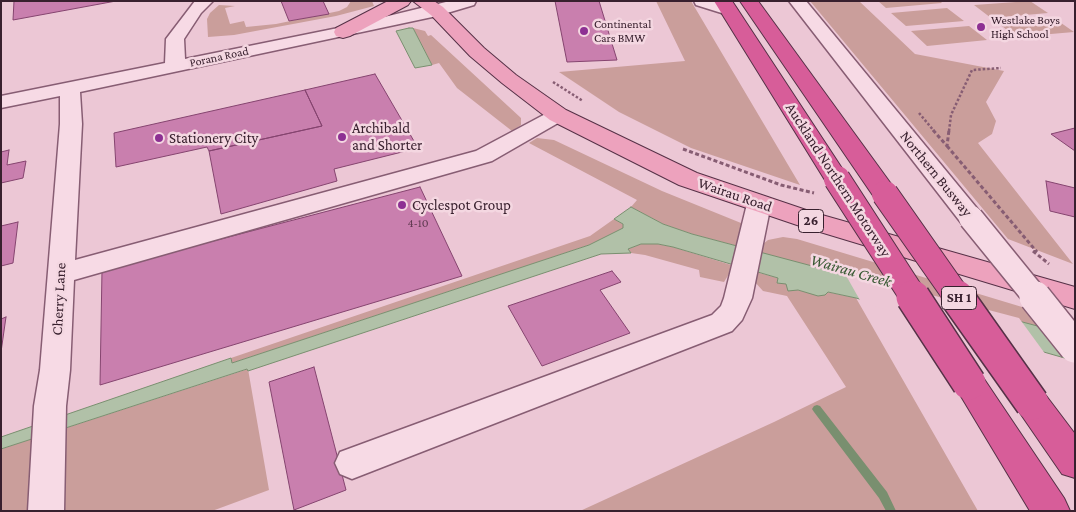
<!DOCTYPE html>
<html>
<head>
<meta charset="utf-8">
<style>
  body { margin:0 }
  #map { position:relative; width:1076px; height:512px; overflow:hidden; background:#ecc7d5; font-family:"Crimson Pro",serif }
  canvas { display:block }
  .frame { position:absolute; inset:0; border:2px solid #38202e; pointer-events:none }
</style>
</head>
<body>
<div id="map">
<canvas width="1076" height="512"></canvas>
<div class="frame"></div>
</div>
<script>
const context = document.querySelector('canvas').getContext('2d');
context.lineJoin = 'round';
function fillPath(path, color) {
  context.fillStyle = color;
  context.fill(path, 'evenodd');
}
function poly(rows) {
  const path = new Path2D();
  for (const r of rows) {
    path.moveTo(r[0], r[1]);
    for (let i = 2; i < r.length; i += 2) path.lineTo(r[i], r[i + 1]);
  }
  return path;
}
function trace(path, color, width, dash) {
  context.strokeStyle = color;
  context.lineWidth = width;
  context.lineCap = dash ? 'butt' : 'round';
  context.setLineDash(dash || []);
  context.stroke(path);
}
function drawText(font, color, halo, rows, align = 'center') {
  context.font = font + ' "Crimson Pro",serif';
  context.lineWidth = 5;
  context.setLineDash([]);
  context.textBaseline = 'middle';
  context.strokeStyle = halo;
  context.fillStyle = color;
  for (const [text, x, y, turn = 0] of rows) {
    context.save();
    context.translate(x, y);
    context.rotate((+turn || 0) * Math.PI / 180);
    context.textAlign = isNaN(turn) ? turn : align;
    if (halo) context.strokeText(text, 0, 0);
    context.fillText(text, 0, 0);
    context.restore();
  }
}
const green = poly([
  [351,1,372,1,374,6,336,16,234,35,208,37,207,19,210,13,219,5,235,6,225,8,230,24,244,21,246,27,276,24,339,11,347,7],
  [656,1,691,1,800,185,691,148,619,112,559,72,685,61],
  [810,1,859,1,915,54,1004,71,986,102,996,121,992,134,978,143,1073,264,1008,239],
  [878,1,940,1,942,3,886,8],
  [1030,1,1048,13,991,18,974,5],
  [947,8,964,21,906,26,891,13],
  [1054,18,1074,32,1016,37,998,23],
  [969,26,987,40,927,46,911,31],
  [413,28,425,31,428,36,431,35,521,118,521,125,512,131,457,88,439,63,432,65],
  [537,138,554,140,662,191,741,223,743,229,737,246,692,234,663,224,631,207,637,200,529,143],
  [614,219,623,224,623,228,589,245,232,363,231,358,590,236],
  [783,237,797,239,1075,323,1075,336,761,253,763,244,768,240],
  [641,244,658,244,673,247,731,265,729,274,724,282,700,277,699,270,645,255,631,253,628,249],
  [756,272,778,278,798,290,809,293,827,292,856,298,978,511,580,511,774,422,846,387,787,296,763,291,754,281],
  [248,369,269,490,212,511,1,511,1,449]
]);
const water = poly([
  [409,28,413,28,432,65,415,68,396,31,409,28],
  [631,207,663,224,692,234,1075,336,1075,361,856,298,828,292,825,295,818,296,798,290,788,291,786,284,777,283,778,278,673,247,658,244,641,244,628,249,631,253,601,254,248,371,247,369,1,449,1,437,231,358,232,363,589,245,623,228,623,224,614,219,631,207]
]);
const pier = poly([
  [844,272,1019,318,1046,355,861,302]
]);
const stream = poly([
  [817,405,820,406,887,492,896,511,886,511,879,498,814,412,812,409,814,406,817,405]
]);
const building = poly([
  [14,1,116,1,13,20,14,1],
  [281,1,323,1,329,14,289,21,281,1],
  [555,1,599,1,617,60,567,62,555,1],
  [375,74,418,148,334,169,337,181,221,214,209,151,322,126,305,90,375,74],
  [305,90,322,126,209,151,207,147,116,167,114,133,305,90],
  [1075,128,1075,151,1051,134,1075,128],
  [9,150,7,165,26,161,23,178,1,183,1,152,9,150],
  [1046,181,1075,188,1075,217,1050,211,1046,181],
  [420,187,462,276,100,385,102,270,420,187],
  [18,222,13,263,1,266,1,226,18,222],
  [612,271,621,282,600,290,630,333,542,366,508,306,612,271],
  [6,317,1,352,1,319,6,317],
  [314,367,346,490,294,510,269,382,314,367]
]);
const pathFar1 = poly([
  [553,82,583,101],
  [919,113,934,131],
  [949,131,951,115,972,70,1001,68]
]);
const path = poly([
  [933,130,947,146,949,130],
  [947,146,1037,252],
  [683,149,781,185,814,193],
  [1033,251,1049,264]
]);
const minor = poly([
  [195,1,213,1,201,13,184,39,185,59,343,27,450,1,476,1,474,5,437,16,80,92,82,124,75,260,476,151,551,111,558,109,565,111,569,115,565,119,492,161,74,280,70,370,66,406,64,511,28,511,34,406,40,370,60,124,60,96,1,108,1,96,165,63,166,39,195,1],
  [694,1,719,1,734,6,737,10,734,14,728,15,696,5,694,1],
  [789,1,806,1,980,212,983,218,980,224,971,226,962,224,789,1],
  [759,196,768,198,771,204,752,298,742,320,732,331,352,479,340,474,335,463,340,452,712,315,721,306,724,298,747,204,750,198,759,196]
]);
const major = poly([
  [388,1,411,1,408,5,350,36,343,38,336,36,334,32,336,28,388,1],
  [413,1,434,1,443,7,484,48,516,75,566,110,697,173,815,213,1075,287,1075,309,797,225,679,185,550,120,502,83,470,56,431,15,413,1]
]);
const highway = poly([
  [714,1,732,1,849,179,846,185,837,187,828,185,714,1],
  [740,1,758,1,894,188,898,194,894,200,885,202,876,200,740,1],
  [969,369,980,373,1064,498,1070,511,1030,511,953,383,958,373,969,369],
  [1032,389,1044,393,1075,434,1075,478,1062,474,1020,413,1015,403,1020,393,1032,389]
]);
const minorBridgeFar1 = poly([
  [971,218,1036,298]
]);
const minorBridge = poly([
  [1035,297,1075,347]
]);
const highwayBridgeFar1 = poly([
  [837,179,914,298],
  [885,194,958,298]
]);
const highwayBridge = poly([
  [913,297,969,383],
  [957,297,1032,403]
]);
const markers = [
  [981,27,5,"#8d3093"],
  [584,31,5,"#8d3093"],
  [342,137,5,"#8d3093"],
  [159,138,5,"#8d3093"],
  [402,205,5,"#8d3093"]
];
const farPoinames = [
  ["Westlake Boys",991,20],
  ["High School",991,34],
  ["Continental",594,24],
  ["Cars BMW",594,38]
];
const farStreetnames = [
  ["Porana Road",219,57,-12]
];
const numberNames = [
  ["4-10",418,223]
];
const shields = [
  [811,221,25],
  [959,298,35]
];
const shieldNames = [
  ["26",811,221],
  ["SH 1",959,298]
];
const poiNames = [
  ["Archibald",352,128],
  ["and Shorter",352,145],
  ["Stationery City",169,138],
  ["Cyclespot Group",412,205]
];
const streetNames = [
  ["Northern Busway",936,174,51],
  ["Auckland Northern Motorway",838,180,57],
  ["Wairau Road",735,195,19],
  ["Cherry Lane",59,299,-87]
];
const waterNames = [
  ["Wairau Creek",851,271,16]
];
fillPath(green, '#ca9e9b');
fillPath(water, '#b1c1a8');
trace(water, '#798f6f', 1);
fillPath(pier, '#ecc7d5');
fillPath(stream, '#798f6f');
fillPath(building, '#c97fae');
trace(building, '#85446f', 1);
trace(minor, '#875d73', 3);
trace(major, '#563147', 2);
trace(highway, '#563147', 2);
trace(pathFar1, '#875d73', 2.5, [2.5, 2]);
trace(path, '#875d73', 3, [4, 2.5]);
fillPath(minor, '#f7dae5');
fillPath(major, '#eda2bd');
fillPath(highway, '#d75d99');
trace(minorBridgeFar1, '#875d73', 27, []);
trace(minorBridge, '#875d73', 34, []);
trace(highwayBridgeFar1, '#563147', 28, []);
trace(highwayBridge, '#563147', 36, []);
trace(minorBridgeFar1, '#f7dae5', 24);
trace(minorBridge, '#f7dae5', 31);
trace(highwayBridgeFar1, '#d75d99', 26);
trace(highwayBridge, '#d75d99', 33);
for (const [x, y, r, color] of markers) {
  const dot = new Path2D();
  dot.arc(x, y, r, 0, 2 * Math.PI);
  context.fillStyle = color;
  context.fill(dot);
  trace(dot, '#f4d7e1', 2);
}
drawText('12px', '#38202e', '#f4d7e1', farPoinames, 'left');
drawText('12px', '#38202e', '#f4d7e1', farStreetnames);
drawText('12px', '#5c384e', null, numberNames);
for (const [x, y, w] of shields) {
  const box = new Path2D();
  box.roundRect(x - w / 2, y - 11.5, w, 23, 4);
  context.fillStyle = '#f4d7e1';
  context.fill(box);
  trace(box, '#38202e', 1);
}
drawText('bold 14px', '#38202e', null, shieldNames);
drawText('15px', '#38202e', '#f4d7e1', poiNames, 'left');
drawText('15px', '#38202e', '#f4d7e1', streetNames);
drawText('italic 16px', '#355730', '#f4d7e1', waterNames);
</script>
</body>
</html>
